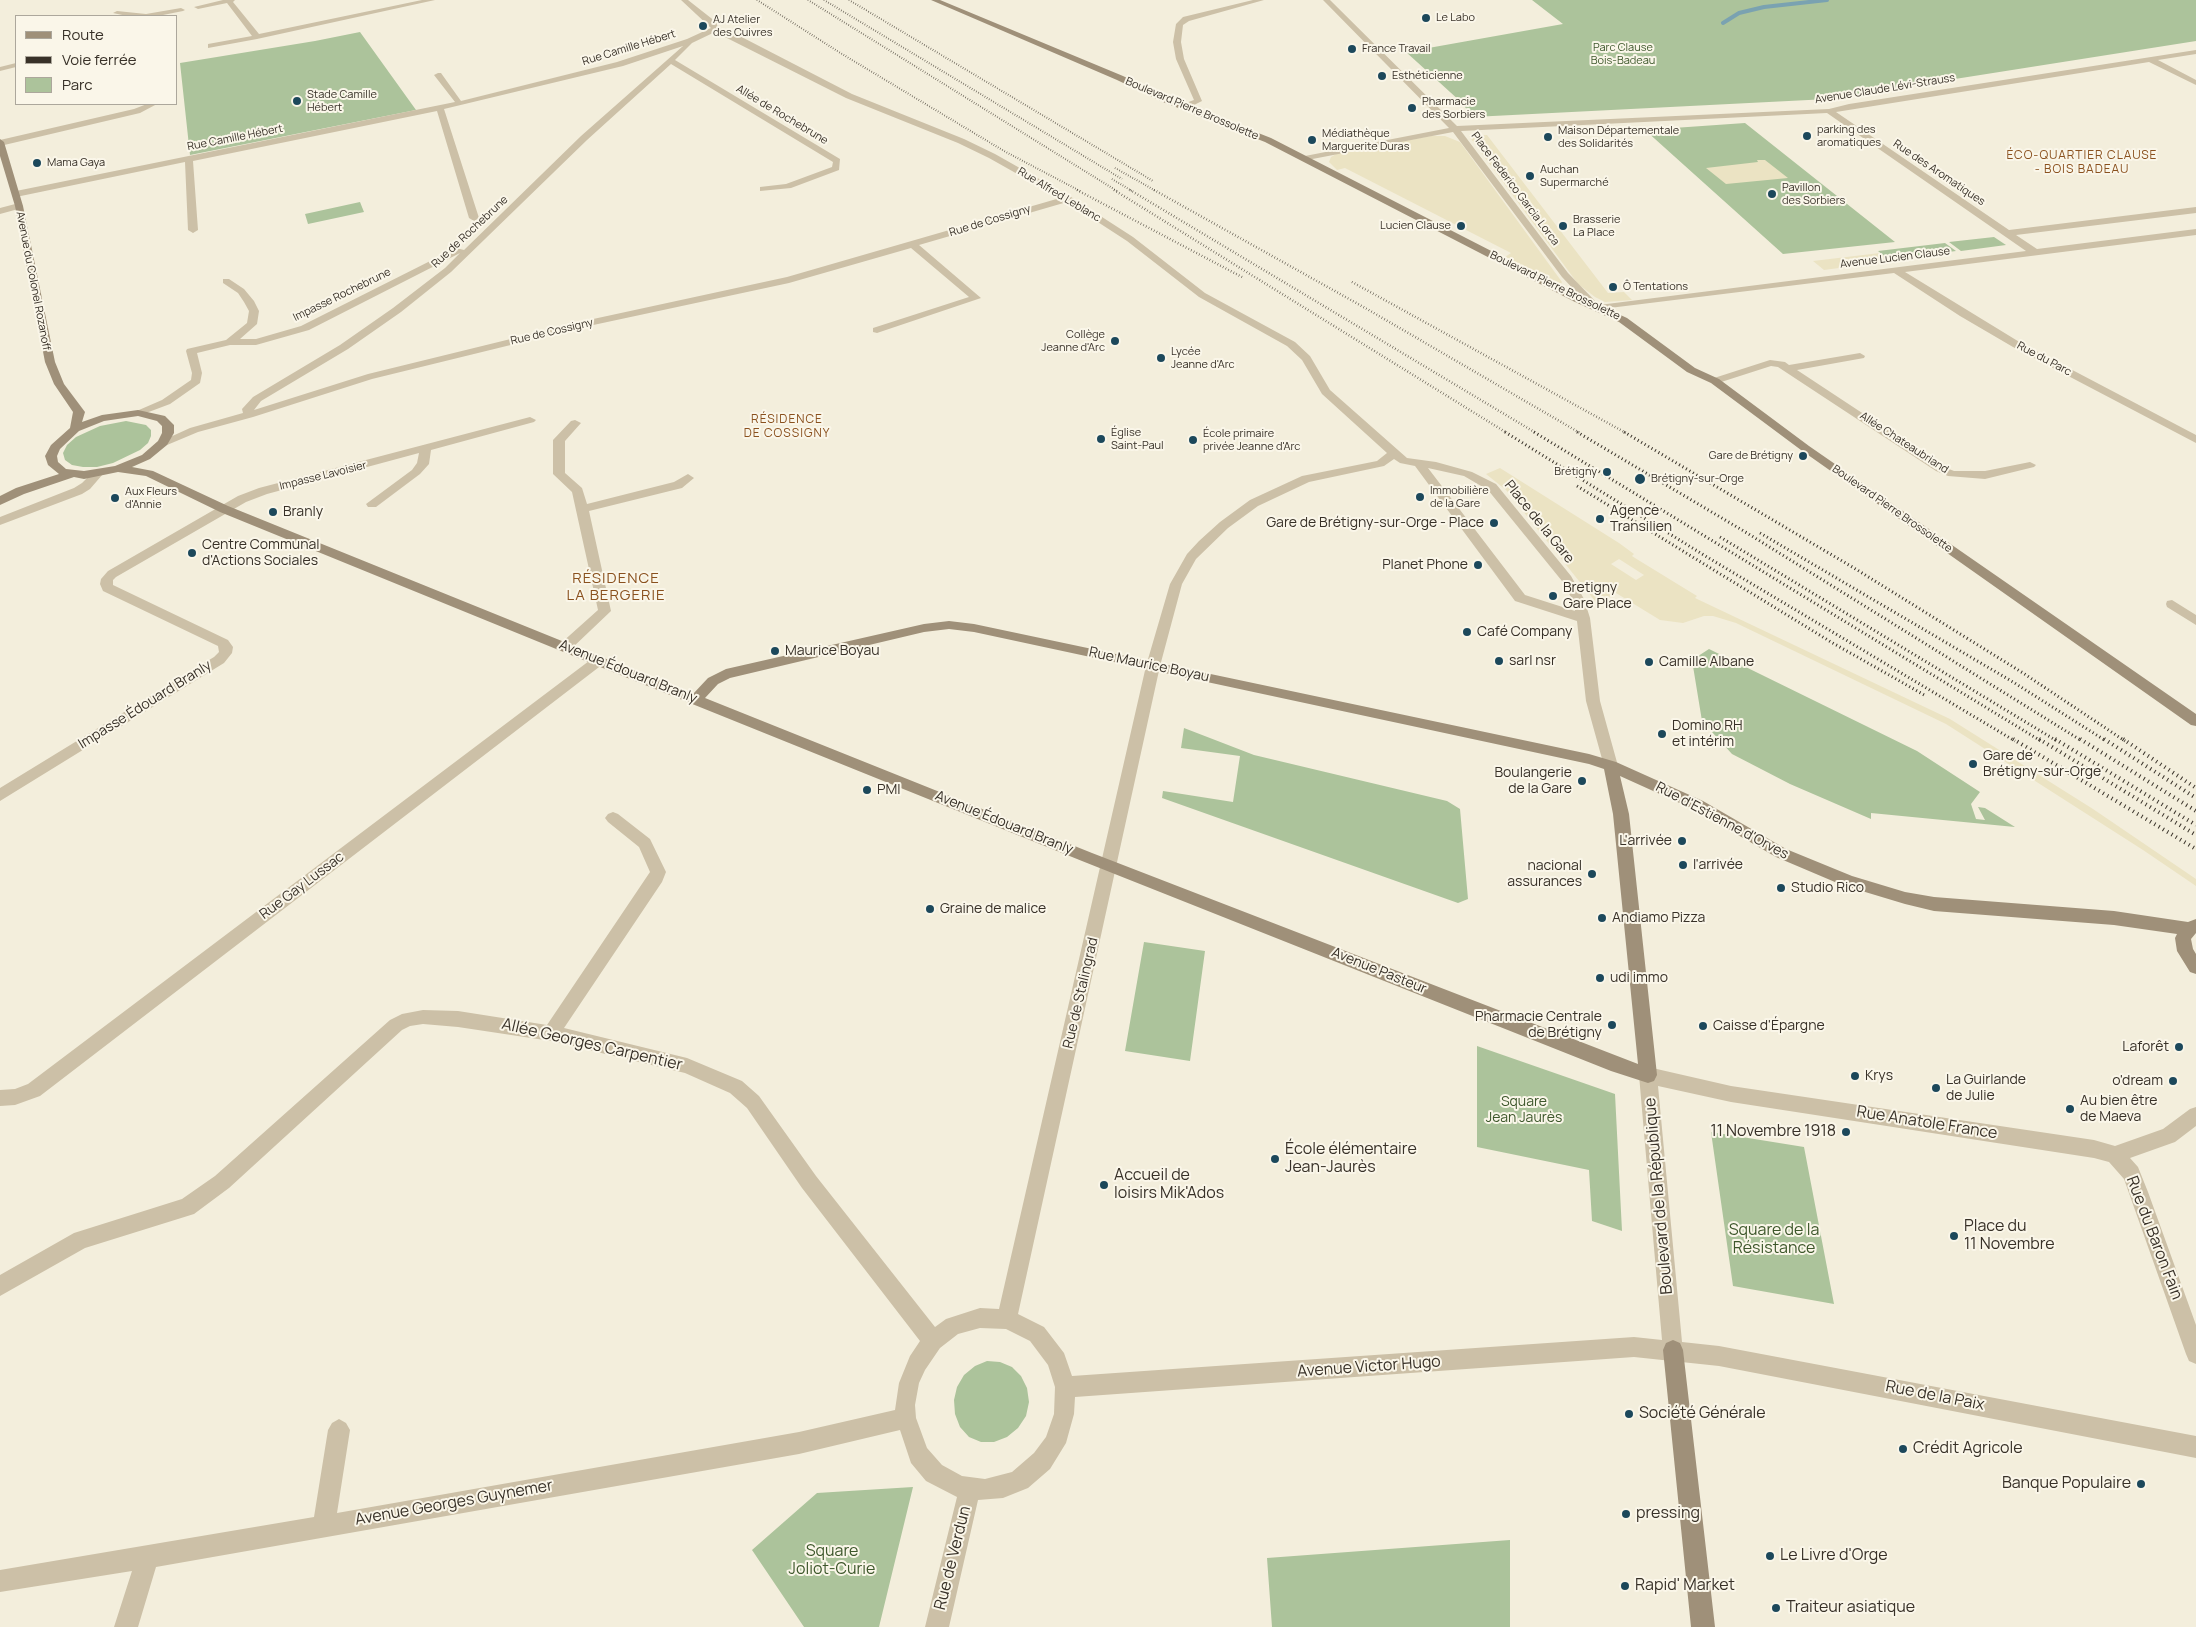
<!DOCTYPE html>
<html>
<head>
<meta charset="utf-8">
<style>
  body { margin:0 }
  #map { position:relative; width:2196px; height:1627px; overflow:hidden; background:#f3eedc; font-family:Manrope,sans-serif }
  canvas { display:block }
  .legend { position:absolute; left:15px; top:15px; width:162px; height:90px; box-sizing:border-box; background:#faf6e9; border:1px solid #aca79c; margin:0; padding:6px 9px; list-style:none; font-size:15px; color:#383128 }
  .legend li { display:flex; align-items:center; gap:10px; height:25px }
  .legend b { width:25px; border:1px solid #aca79c }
</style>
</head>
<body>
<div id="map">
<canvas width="2196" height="1627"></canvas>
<ul class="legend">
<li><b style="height:6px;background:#9f9079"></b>Route</li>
<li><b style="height:6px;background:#383128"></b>Voie ferrée</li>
<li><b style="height:14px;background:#acc39b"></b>Parc</li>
</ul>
</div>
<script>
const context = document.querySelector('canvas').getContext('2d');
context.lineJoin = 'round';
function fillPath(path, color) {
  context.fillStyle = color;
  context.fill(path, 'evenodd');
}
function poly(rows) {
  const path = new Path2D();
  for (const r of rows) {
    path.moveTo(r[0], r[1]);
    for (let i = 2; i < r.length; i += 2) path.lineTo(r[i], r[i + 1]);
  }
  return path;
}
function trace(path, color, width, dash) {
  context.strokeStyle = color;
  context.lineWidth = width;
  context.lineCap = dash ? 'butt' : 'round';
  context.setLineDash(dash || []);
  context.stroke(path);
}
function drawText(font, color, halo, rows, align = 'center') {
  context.font = font + ' Manrope,sans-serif';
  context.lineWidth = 4;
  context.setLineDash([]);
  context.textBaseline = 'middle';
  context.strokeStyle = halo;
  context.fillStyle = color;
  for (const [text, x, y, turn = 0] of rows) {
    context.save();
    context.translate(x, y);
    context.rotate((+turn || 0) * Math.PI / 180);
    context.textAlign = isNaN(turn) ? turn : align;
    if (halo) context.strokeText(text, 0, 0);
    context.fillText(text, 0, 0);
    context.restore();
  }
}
const green = poly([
  [1532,0,2196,0,2196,41,1828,99,1473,117,1461,102,1406,52,1563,24],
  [360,32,416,110,190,155,180,63,315,41],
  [1745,123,1895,242,1783,254,1645,130],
  [360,202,364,212,308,224,305,214],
  [1994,237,2006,245,1961,251,1949,242],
  [1945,243,1956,251,1889,260,1878,251],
  [126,421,146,425,151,430,151,436,148,443,140,450,113,463,97,467,83,467,72,465,65,460,63,453,67,445,76,437,100,426],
  [1709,649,1917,751,1980,792,1971,804,1976,819,1985,820,1978,807,1985,808,2015,827,1871,813,1871,819,1790,784,1732,754,1702,721,1692,660],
  [1184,728,1254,755,1447,801,1460,809,1468,899,1458,903,1162,798,1163,791,1233,802,1240,756,1181,748],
  [1144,942,1205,951,1190,1061,1125,1051],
  [1477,1046,1615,1094,1622,1231,1592,1221,1589,1170,1477,1147],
  [1711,1132,1804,1147,1834,1304,1733,1286],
  [987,1361,1000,1362,1012,1367,1021,1376,1027,1388,1029,1402,1026,1416,1018,1428,1007,1437,994,1442,981,1442,969,1437,960,1427,955,1414,954,1400,957,1387,964,1375,975,1366],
  [913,1487,879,1627,804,1627,752,1550,817,1493],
  [1510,1540,1510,1627,1272,1627,1267,1558]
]);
const plaza = poly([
  [1487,135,1608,293,1624,292,1632,300,1605,302,1595,297,1578,284,1469,136],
  [1431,136,1445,136,1460,142,1562,282,1561,284,1505,257,1511,253,1345,168,1337,170,1329,162,1331,157,1336,154],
  [1757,160,1765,160,1788,178,1726,184,1706,168,1758,162],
  [1880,253,1891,261,1824,270,1813,261],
  [1500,468,1619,543,1634,554,1632,556,1635,558,1697,596,1695,598,1950,719,2093,809,2196,879,2196,886,2143,850,1946,724,1736,623,1713,616,1704,616,1683,623,1660,620,1616,593,1607,598,1595,601,1506,490,1486,474],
  [1619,559,1644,575,1636,580,1611,564]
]);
const stream = poly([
  [1723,23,1739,13,1764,7,1827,0]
]);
const street = poly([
  [223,0,235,0,233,2,259,34,422,0,435,0,257,39,208,48,208,44,252,36,227,3,198,9,194,7,223,0],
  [681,0,688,0,716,22,718,28,730,31,852,94,964,139,995,154,1071,197,1133,237,1205,293,1295,342,1310,356,1330,390,1407,458,1436,462,1472,472,1496,484,1571,576,1584,599,1590,618,1600,701,1618,766,1616,770,1611,771,1606,770,1604,766,1586,701,1577,621,1515,601,1415,466,1400,463,1394,459,1384,466,1309,482,1258,506,1228,528,1196,559,1182,584,1160,666,1018,1314,1044,1327,1064,1353,1072,1376,1634,1337,1662,1340,1639,1075,1642,1069,1648,1067,1731,1086,2094,1140,2115,1146,2163,1129,2190,1109,2196,1107,2196,1126,2175,1142,2130,1158,2138,1167,2148,1192,2196,1325,2196,1364,2189,1361,2186,1354,2124,1179,2109,1162,2094,1158,1731,1102,1658,1086,1682,1342,1719,1346,2196,1436,2196,1458,1719,1366,1634,1357,1075,1397,1074,1414,1066,1443,1050,1469,1028,1488,1003,1498,978,1500,949,1627,925,1627,957,1497,926,1481,911,1463,900,1430,799,1454,156,1567,138,1627,114,1627,132,1571,0,1592,0,1570,314,1517,328,1430,332,1423,339,1419,346,1423,350,1430,337,1513,799,1432,895,1410,899,1383,910,1356,920,1341,802,1188,747,1108,730,1093,685,1073,551,1041,458,1027,423,1024,410,1026,402,1030,229,1188,194,1214,85,1248,0,1296,0,1275,74,1233,182,1199,215,1176,390,1020,402,1014,423,1010,458,1011,547,1025,650,872,639,847,608,822,605,818,608,814,613,812,618,814,650,839,666,872,662,882,564,1028,687,1058,742,1081,759,1096,816,1176,935,1327,946,1319,980,1308,999,1309,1146,666,1170,584,1187,554,1199,541,1220,522,1250,500,1302,476,1377,461,1387,453,1322,394,1302,360,1287,346,1199,297,1127,241,1067,202,919,245,981,298,877,333,873,332,873,328,969,297,911,248,789,283,584,327,372,379,253,417,198,432,167,445,159,445,157,443,190,428,243,413,242,409,253,397,340,345,393,308,445,268,460,253,309,330,256,345,230,345,197,353,202,373,200,383,170,404,138,416,132,413,162,400,191,380,192,373,186,351,187,349,226,340,247,323,249,311,244,302,238,293,223,283,223,279,229,279,244,289,254,301,259,311,257,324,240,339,256,339,301,326,456,248,464,250,581,136,683,46,623,66,444,109,479,218,474,221,469,218,437,111,193,161,198,230,193,233,188,230,185,162,16,197,12,194,16,191,455,102,434,75,438,73,441,73,461,101,617,62,687,39,711,28,681,0],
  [715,32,846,98,958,143,989,158,1060,198,787,277,584,321,368,374,254,410,261,401,348,349,401,312,451,272,587,140,671,64,833,162,832,167,786,184,760,187,760,191,791,188,839,170,840,159,675,60,692,43,715,32],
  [1428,468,1464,476,1488,490,1562,581,1572,599,1575,611,1525,595,1428,468],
  [980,1328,1006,1329,1030,1341,1048,1365,1055,1387,1054,1414,1046,1437,1034,1453,1012,1472,985,1479,962,1476,942,1465,927,1448,916,1418,915,1405,919,1383,925,1370,940,1348,958,1334,980,1328],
  [1253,0,1264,0,1189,21,1183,25,1181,42,1184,59,1202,101,1186,109,1180,109,1180,105,1194,100,1176,59,1173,42,1176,24,1183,17,1253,0],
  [1323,0,1330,0,1457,126,1829,109,1849,104,2196,50,2196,54,2158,60,2196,80,2196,85,2149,62,1836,112,2009,230,2196,207,2196,213,2016,235,2037,249,2196,229,2196,235,1905,272,2021,343,2196,435,2196,443,2013,347,1960,316,1894,273,1593,310,1562,277,1453,132,1302,161,1301,159,1305,156,1449,128,1323,0],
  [1827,113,2026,251,1599,305,1568,273,1461,131,1827,113],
  [181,8,185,10,183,11,158,16,127,16,113,13,117,11,146,14,181,8],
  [16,63,16,67,0,71,0,67,16,63],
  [147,104,157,104,140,113,0,146,0,140,134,109,147,104],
  [19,203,23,206,22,208,0,214,0,208,19,203],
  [1860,353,1865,356,1864,358,1797,370,1944,467,1954,471,1985,471,2030,462,2036,465,2034,467,1985,479,1948,476,1936,471,1778,367,1771,366,1715,384,1710,381,1711,379,1770,360,1785,362,1789,365,1860,353],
  [530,417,536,420,534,422,431,450,429,464,420,474,376,507,368,507,366,504,412,470,417,463,419,453,267,494,246,502,116,577,113,580,113,585,228,640,233,647,232,653,224,663,0,801,0,788,214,657,219,652,218,646,103,591,100,584,101,579,108,571,238,496,259,488,530,417],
  [575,420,581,423,565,441,565,473,582,488,587,504,674,482,688,474,694,478,682,488,589,511,611,611,570,650,565,652,560,650,558,647,560,644,598,610,572,492,553,474,553,440,571,421,575,420],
  [97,470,103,474,90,489,82,494,0,525,0,517,74,488,82,483,93,472,97,470],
  [2172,600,2196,615,2196,625,2167,607,2166,604,2167,601,2172,600],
  [598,656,603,658,605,661,603,664,40,1096,15,1105,0,1106,0,1090,15,1089,28,1084,593,658,598,656]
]);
const secondary = poly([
  [931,0,940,0,1123,76,1169,98,1271,138,1581,297,1627,318,1695,368,1719,379,1809,446,2196,714,2196,726,2191,725,1801,450,1711,383,1687,372,1619,322,1573,301,1265,142,1163,102,1117,80,931,0],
  [0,139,4,142,23,206,55,362,64,384,85,412,82,422,102,415,138,410,165,416,174,425,174,433,167,445,150,459,132,467,153,471,228,506,693,694,708,678,726,669,924,624,949,621,974,624,1589,754,1616,762,1703,801,1786,849,1852,876,1905,892,1934,897,2114,911,2188,922,2196,919,2196,933,2191,939,2193,949,2196,954,2196,974,2190,972,2177,951,2175,938,2177,934,2114,925,1934,911,1905,904,1842,885,1776,857,1693,809,1620,776,1629,814,1657,1075,1654,1081,1648,1083,1611,1071,1082,861,593,664,220,512,146,476,118,472,84,479,74,477,24,494,0,505,0,496,16,488,59,474,48,465,45,456,51,445,70,428,73,412,54,384,45,362,15,206,0,156,0,139],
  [138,416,157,421,162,426,162,433,158,441,142,455,115,466,84,471,66,469,58,462,57,456,60,449,79,431,104,421,138,416],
  [949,629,974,632,1589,764,1604,769,1613,814,1638,1064,1092,853,705,698,718,684,730,678,924,632,949,629],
  [1673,1340,1680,1343,1683,1350,1715,1627,1691,1627,1663,1350,1666,1343,1673,1340]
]);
const railFar3 = poly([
  [757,0,842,54,1004,151,1080,191],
  [808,0,1117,191],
  [824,0,1122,179],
  [849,0,1153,181],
  [1115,168,1156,191],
  [1112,179,1132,191]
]);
const railFar2 = poly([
  [1077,190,1242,277],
  [1114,190,1507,433],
  [1130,190,1536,433],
  [1154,190,1367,309,1580,433],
  [1352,282,1626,433]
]);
const railFar1 = poly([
  [1505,432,1707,557,2015,741],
  [1534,432,2041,741],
  [1577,432,1747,533,2082,741],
  [1624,432,1854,568,2023,673,2125,741],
  [1577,486,1831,642,1926,696],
  [1760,533,2013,682,2106,741],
  [1720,537,2057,741]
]);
const rail = poly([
  [2013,739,2196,849],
  [2039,739,2196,835],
  [2055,739,2196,825],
  [2080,739,2196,811],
  [2104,739,2196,798],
  [2123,739,2196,788]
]);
const markers = [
  [1426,18,5,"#1c485b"],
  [703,26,5,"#1c485b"],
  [1352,49,5,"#1c485b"],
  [1382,76,5,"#1c485b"],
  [297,101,5,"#1c485b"],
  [1412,108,5,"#1c485b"],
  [1807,136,5,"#1c485b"],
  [1548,137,5,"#1c485b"],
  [1312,140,5,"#1c485b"],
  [37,163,5,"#1c485b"],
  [1530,176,5,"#1c485b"],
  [1772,194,5,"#1c485b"],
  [1461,226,5,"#1c485b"],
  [1563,226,5,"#1c485b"],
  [1613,287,5,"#1c485b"],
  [1115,341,5,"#1c485b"],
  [1161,358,5,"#1c485b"],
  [1101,439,5,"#1c485b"],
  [1193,440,5,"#1c485b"],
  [1803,456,5,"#1c485b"],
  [1607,472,5,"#1c485b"],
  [1640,479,6,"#1c485b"],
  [1420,497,5,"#1c485b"],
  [115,498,5,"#1c485b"],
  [273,512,5,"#1c485b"],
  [1600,519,5,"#1c485b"],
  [1494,523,5,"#1c485b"],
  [192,553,5,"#1c485b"],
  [1478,565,5,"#1c485b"],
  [1553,596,5,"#1c485b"],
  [1467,632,5,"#1c485b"],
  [775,651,5,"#1c485b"],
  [1499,661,5,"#1c485b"],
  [1649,662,5,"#1c485b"],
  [1662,734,5,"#1c485b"],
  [1973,764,5,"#1c485b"],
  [1582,781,5,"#1c485b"],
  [867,790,5,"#1c485b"],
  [1682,841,5,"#1c485b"],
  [1683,865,5,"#1c485b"],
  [1592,874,5,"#1c485b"],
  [1781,888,5,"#1c485b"],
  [930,909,5,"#1c485b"],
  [1602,918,5,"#1c485b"],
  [1600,978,5,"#1c485b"],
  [1612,1025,5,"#1c485b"],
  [1703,1026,5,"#1c485b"],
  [2179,1047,5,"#1c485b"],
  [1855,1076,5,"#1c485b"],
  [2173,1081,5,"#1c485b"],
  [1936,1088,5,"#1c485b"],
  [2070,1109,5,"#1c485b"],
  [1846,1132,5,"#1c485b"],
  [1275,1159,5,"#1c485b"],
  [1104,1185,5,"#1c485b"],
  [1954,1236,5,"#1c485b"],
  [1629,1414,5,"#1c485b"],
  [1903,1449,5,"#1c485b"],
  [2141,1484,5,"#1c485b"],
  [1626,1514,5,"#1c485b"],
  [1770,1556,5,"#1c485b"],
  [1625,1586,5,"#1c485b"],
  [1776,1608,5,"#1c485b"]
];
const farPoinames = [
  ["Le Labo",1436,18],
  ["AJ Atelier",713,20],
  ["des Cuivres",713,33],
  ["France Travail",1362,49],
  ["Esthéticienne",1392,76],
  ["Stade Camille",307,95],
  ["Hébert",307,108],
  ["Pharmacie",1422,102],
  ["des Sorbiers",1422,115],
  ["parking des",1817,130],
  ["aromatiques",1817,143],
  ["Maison Départementale",1558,131],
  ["des Solidarités",1558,144],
  ["Médiathèque",1322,134],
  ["Marguerite Duras",1322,147],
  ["Mama Gaya",47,163],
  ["Auchan",1540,170],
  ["Supermarché",1540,183],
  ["Pavillon",1782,188],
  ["des Sorbiers",1782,201],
  ["Brasserie",1573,220],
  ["La Place",1573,233],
  ["Lucien Clause",1451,226,"right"],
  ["Ô Tentations",1623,287],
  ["Collège",1105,335,"right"],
  ["Jeanne d'Arc",1105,348,"right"],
  ["Lycée",1171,352],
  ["Jeanne d'Arc",1171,365],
  ["Église",1111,433],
  ["Saint-Paul",1111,446],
  ["École primaire",1203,434],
  ["privée Jeanne d'Arc",1203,447],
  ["Gare de Brétigny",1793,456,"right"],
  ["Brétigny",1597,472,"right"],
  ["Brétigny-sur-Orge",1651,479],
  ["Immobilière",1430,491],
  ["de la Gare",1430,504],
  ["Aux Fleurs",125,492],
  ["d'Annie",125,505]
];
const farStreetnames = [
  ["Rue Camille Hébert",629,48,-17],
  ["Avenue Claude Lévi-Strauss",1885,89,-9],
  ["Boulevard Pierre Brossolette",1192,109,23],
  ["Allée de Rochebrune",782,115,31],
  ["Rue Camille Hébert",235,138,-11],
  ["Rue des Aromatiques",1939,173,34],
  ["Place Federico Garcia Lorca",1515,189,53],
  ["Rue Alfred Leblanc",1059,195,31],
  ["Rue de Cossigny",990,221,-17],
  ["Rue de Rochebrune",470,232,-43],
  ["Avenue Lucien Clause",1895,258,-7],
  ["Avenue du Colonel Rozanoff",33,281,79],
  ["Boulevard Pierre Brossolette",1555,286,26],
  ["Impasse Rochebrune",342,295,-26],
  ["Rue de Cossigny",552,332,-13],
  ["Rue du Parc",2044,359,28],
  ["Allée Chateaubriand",1904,443,33],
  ["Impasse Lavoisier",323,476,-14],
  ["Boulevard Pierre Brossolette",1892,509,35]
];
const farParknames = [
  ["Parc Clause",1623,48],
  ["Bois-Badeau",1623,61]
];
const farNeighbourhoodnames = [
  ["ÉCO-QUARTIER CLAUSE",2082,156],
  ["- BOIS BADEAU",2082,170],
  ["RÉSIDENCE",787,420],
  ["DE COSSIGNY",787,434]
];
const poiNames = [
  ["Agence",1610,511],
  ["Transilien",1610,527],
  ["Branly",283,512],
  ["Gare de Brétigny-sur-Orge - Place",1484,523,"right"],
  ["Centre Communal",202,545],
  ["d'Actions Sociales",202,561],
  ["Planet Phone",1468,565,"right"],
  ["Bretigny",1563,588],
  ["Gare Place",1563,604],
  ["Café Company",1477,632],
  ["Maurice Boyau",785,651],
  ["sarl nsr",1509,661],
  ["Camille Albane",1659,662],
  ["Domino RH",1672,726],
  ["et intérim",1672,742],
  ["Gare de",1983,756],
  ["Brétigny-sur-Orge",1983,772],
  ["Boulangerie",1572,773,"right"],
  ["de la Gare",1572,789,"right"],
  ["PMI",877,790],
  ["L'arrivée",1672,841,"right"],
  ["l'arrivée",1693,865],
  ["nacional",1582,866,"right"],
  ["assurances",1582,882,"right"],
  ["Studio Rico",1791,888],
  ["Graine de malice",940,909],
  ["Andiamo Pizza",1612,918],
  ["udi immo",1610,978],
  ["Pharmacie Centrale",1602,1017,"right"],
  ["de Brétigny",1602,1033,"right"],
  ["Caisse d'Épargne",1713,1026],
  ["Laforêt",2169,1047,"right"],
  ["Krys",1865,1076],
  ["La Guirlande",1946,1080],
  ["de Julie",1946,1096],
  ["o'dream",2163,1081,"right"],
  ["Au bien être",2080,1101],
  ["de Maeva",2080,1117]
];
const streetNames = [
  ["Place de la Gare",1539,522,51],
  ["Rue Maurice Boyau",1149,665,12],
  ["Avenue Édouard Branly",628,672,22],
  ["Impasse Édouard Branly",145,705,-32],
  ["Rue d'Estienne d'Orves",1722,821,28],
  ["Avenue Édouard Branly",1004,823,22],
  ["Rue Gay Lussac",302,886,-37],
  ["Avenue Pasteur",1379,971,22],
  ["Rue de Stalingrad",1081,993,-77]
];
const parkNames = [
  ["Square",1524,1102],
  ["Jean Jaurès",1524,1118]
];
const neighbourhoodNames = [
  ["RÉSIDENCE",616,579],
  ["LA BERGERIE",616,596]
];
const nearStreetnames = [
  ["Allée Georges Carpentier",592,1045,13],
  ["Rue Anatole France",1927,1123,9],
  ["Boulevard de la République",1659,1196,-95],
  ["Rue du Baron Fain",2154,1238,69],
  ["Avenue Victor Hugo",1369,1367,-4],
  ["Rue de la Paix",1935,1396,11],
  ["Avenue Georges Guynemer",454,1503,-10],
  ["Rue de Verdun",953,1558,-76]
];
const nearPoinames = [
  ["11 Novembre 1918",1836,1132,"right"],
  ["École élémentaire",1285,1150],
  ["Jean-Jaurès",1285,1168],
  ["Accueil de",1114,1176],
  ["loisirs Mik'Ados",1114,1194],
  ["Place du",1964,1227],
  ["11 Novembre",1964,1245],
  ["Société Générale",1639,1414],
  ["Crédit Agricole",1913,1449],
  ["Banque Populaire",2131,1484,"right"],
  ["pressing",1636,1514],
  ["Le Livre d'Orge",1780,1556],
  ["Rapid' Market",1635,1586],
  ["Traiteur asiatique",1786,1608]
];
const nearParknames = [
  ["Square de la",1774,1231],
  ["Résistance",1774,1249],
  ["Square",832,1552],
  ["Joliot-Curie",832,1570]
];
fillPath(green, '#acc39b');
fillPath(plaza, '#ebe3c3');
trace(stream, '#7aa2b1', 4);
fillPath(street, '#ccc0a7');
fillPath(secondary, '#9f9079');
trace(railFar3, '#383128', 2, [0.5, 2]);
trace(railFar2, '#383128', 2.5, [0.5, 2.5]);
trace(railFar1, '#383128', 3, [1, 3]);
trace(rail, '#383128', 4, [1, 4]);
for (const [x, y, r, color] of markers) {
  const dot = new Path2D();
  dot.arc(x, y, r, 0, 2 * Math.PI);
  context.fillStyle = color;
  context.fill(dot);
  trace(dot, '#faf6e9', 2);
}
drawText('11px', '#383128', '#faf6e9', farPoinames, 'left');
drawText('11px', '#383128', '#faf6e9', farStreetnames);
drawText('11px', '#3d572b', '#faf6e9', farParknames);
context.letterSpacing = '1px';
drawText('12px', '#8a511e', '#faf6e9', farNeighbourhoodnames);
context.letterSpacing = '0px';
drawText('14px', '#383128', '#faf6e9', poiNames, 'left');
drawText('14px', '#383128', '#faf6e9', streetNames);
drawText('14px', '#3d572b', '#faf6e9', parkNames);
context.letterSpacing = '1px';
drawText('15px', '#8a511e', '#faf6e9', neighbourhoodNames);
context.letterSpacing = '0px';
drawText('16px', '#383128', '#faf6e9', nearStreetnames);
drawText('16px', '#383128', '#faf6e9', nearPoinames, 'left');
drawText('16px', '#3d572b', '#faf6e9', nearParknames);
</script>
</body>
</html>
